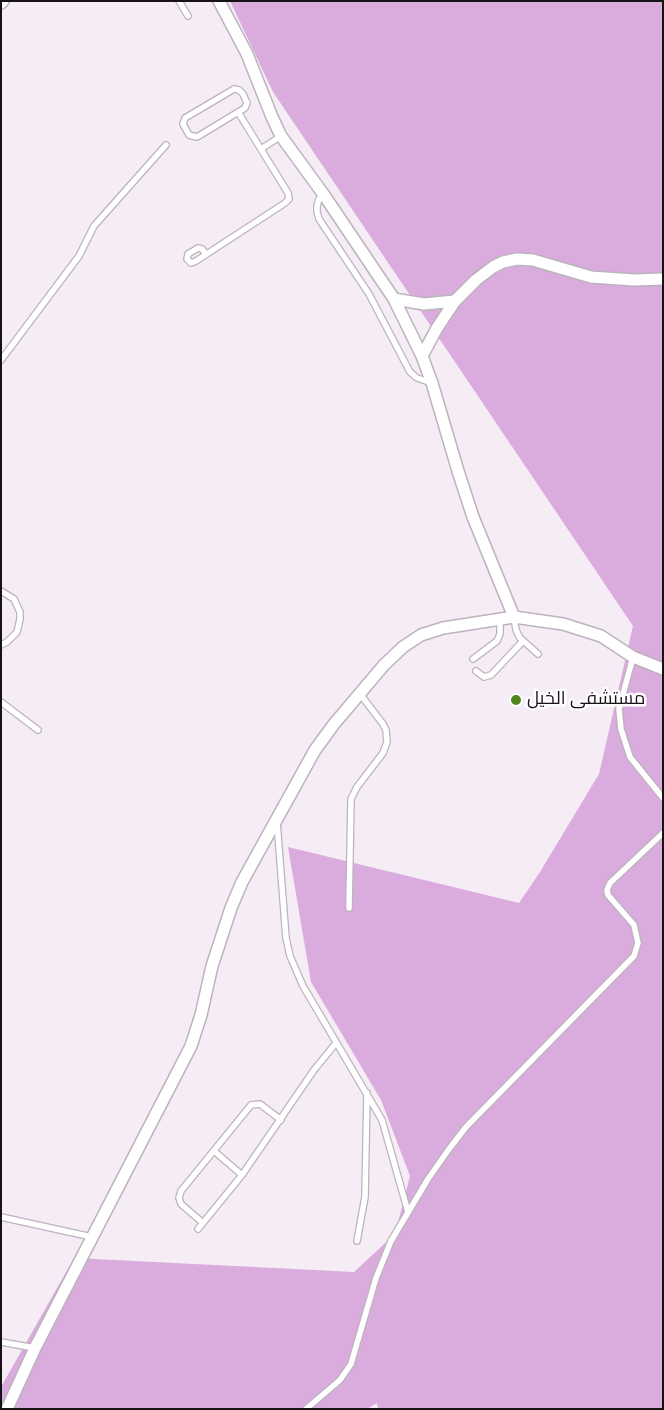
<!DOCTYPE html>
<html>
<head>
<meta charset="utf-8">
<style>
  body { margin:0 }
  #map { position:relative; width:664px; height:1410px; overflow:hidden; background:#f5ecf6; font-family:Spectral,serif }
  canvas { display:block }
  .frame { position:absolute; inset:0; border:2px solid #161317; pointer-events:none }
</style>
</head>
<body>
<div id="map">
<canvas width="664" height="1410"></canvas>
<div class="frame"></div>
</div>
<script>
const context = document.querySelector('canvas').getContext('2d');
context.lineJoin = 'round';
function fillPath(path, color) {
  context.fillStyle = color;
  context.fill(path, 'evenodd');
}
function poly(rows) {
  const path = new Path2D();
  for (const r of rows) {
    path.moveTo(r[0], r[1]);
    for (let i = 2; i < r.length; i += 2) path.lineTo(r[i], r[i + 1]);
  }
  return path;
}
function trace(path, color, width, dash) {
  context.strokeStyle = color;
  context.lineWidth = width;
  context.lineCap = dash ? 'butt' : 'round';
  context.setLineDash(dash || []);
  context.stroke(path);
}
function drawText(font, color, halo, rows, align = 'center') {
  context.font = font + ' Spectral,Cairo,serif';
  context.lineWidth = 5;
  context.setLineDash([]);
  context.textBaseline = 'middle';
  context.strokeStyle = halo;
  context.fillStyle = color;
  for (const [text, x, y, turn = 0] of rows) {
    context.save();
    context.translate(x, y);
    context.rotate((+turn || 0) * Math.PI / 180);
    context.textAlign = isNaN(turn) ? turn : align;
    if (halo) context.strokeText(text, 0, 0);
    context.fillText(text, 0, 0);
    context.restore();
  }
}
const forest = poly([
  [230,1,663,1,663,1409,378,1409,377,1403,367,1409,1,1409,1,1387,74,1258,354,1272,395,1234,410,1176,381,1100,311,982,288,847,519,903,540,872,599,774,633,626,273,92]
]);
const service = poly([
  [179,1,188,16],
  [234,89,239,90,243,94,247,103,245,108,197,137,189,135,183,124,185,118,234,89],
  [261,149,281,136],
  [324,195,319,199,317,206,317,212,319,219,369,294,410,372,417,378,432,383],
  [206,254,202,249,198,248,188,254,187,259,191,263,196,261,285,203,289,199,288,193,238,112],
  [1,360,79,256,94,226,166,145],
  [1,591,14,599,20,612,20,619,17,632,7,642,1,645],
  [514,617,516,630,520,638,538,654],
  [633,657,619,709,621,729,630,757,663,798],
  [473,659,497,641,500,634,500,619],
  [476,671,484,677,491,675,523,641],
  [1,702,38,730],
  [277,822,286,938,290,956,303,986,382,1120,408,1212],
  [349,908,351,799,357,787,383,753,387,742,386,730,383,724,360,694],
  [214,1151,242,1175],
  [1,1217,92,1237],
  [203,1223,181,1204,179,1198,181,1191,251,1105,260,1104,281,1120],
  [198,1229,242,1175,314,1070,336,1043],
  [357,1241,365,1197,367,1093],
  [1,1342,35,1348],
  [306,1409,340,1380,351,1364,376,1278,391,1241,428,1179,449,1149,466,1127,634,956,638,943,634,925,608,895,607,890,610,883,663,833]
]);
const minor = poly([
  [219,1,247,54,272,117,281,136,324,195,394,299,422,356,432,383,458,471,473,517,514,617],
  [1,3,3,1],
  [394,299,424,304,455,301],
  [422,356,437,328,455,301,476,280,493,267,503,262,517,259,533,260,591,277,634,280,663,279],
  [7,1409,35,1348,191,1046,201,1015,212,966,231,908,242,882,315,750,334,724,384,665,403,647,421,635,443,628,514,617,563,624,601,636,633,657,663,669]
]);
const markers = [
  [516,700,6,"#518418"]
];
const poiNames = [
  ["مستشفى الخيل",527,700]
];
fillPath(forest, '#d9acdd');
trace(service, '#bcb3bd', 8);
trace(minor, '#bcb3bd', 14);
trace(service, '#fff', 5.5);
trace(minor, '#fff', 11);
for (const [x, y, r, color] of markers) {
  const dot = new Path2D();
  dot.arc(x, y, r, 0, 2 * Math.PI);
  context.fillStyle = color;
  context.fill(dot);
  trace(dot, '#fefcfe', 2);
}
drawText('18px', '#161317', '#fefcfe', poiNames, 'left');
</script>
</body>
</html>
